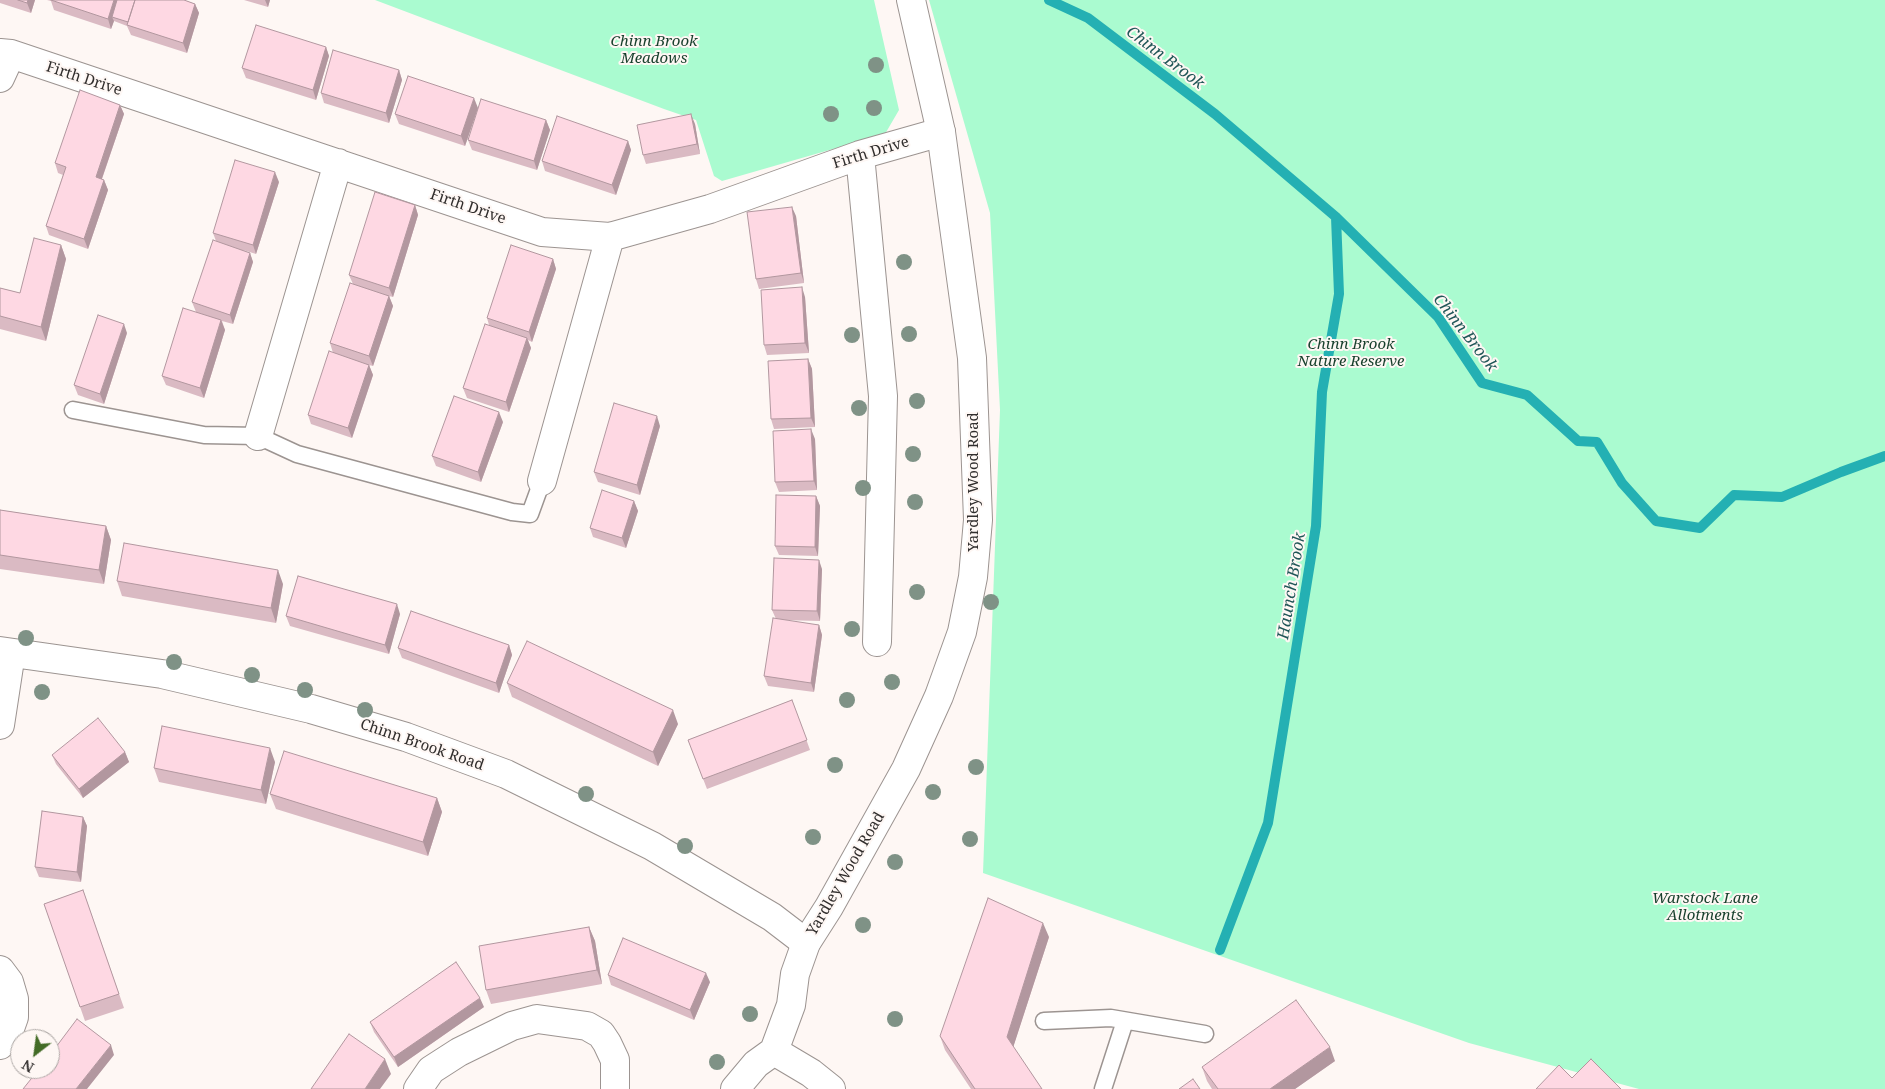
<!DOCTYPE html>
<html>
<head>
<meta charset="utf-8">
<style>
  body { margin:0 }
  #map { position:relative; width:1885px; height:1089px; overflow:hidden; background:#fef7f4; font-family:"Noto Serif",serif }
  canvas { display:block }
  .north { position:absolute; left:10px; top:1029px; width:50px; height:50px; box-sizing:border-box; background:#fef7f4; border:1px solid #aca7a4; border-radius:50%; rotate:210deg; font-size:14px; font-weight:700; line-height:20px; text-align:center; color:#312e2d }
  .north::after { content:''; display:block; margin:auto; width:18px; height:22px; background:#436b26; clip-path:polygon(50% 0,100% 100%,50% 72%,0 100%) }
</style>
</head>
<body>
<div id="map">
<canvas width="1885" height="1089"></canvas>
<div class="north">N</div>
</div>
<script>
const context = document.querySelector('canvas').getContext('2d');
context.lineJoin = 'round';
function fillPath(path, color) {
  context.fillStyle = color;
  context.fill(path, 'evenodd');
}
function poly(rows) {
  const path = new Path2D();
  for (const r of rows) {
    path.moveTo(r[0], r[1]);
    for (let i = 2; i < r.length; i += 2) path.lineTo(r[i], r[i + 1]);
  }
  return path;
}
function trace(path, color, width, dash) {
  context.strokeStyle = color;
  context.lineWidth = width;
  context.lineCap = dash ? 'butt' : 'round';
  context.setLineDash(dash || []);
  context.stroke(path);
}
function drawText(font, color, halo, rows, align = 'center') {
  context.font = font + ' "Noto Serif",serif';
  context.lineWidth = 4;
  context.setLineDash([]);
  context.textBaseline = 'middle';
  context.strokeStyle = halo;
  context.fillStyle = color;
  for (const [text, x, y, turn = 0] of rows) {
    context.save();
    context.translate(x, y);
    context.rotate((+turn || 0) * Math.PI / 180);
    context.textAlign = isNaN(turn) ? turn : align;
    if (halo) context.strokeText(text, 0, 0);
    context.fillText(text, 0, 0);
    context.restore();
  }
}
const green = poly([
  [375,0,874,0,899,110,885,134,722,181,714,176,696,120,664,109],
  [929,0,1885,0,1885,1089,1639,1089,1469,1043,983,873,1000,410,990,213]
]);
const stream = poly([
  [1049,0,1088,18,1215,114,1336,217,1438,317,1482,383,1527,395,1578,441,1597,442,1622,483,1656,521,1700,528,1734,495,1782,497,1841,472,1885,456],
  [1220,950,1268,823,1316,526,1322,392,1339,294,1336,217]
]);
const service = poly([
  [73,410,204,435,258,436,297,454,512,512,530,514,542,481],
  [1044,1021,1111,1018,1205,1034],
  [1103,1089,1125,1021]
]);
const minor = poly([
  [0,53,11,54,542,232,610,237,710,209,860,155,941,132],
  [0,78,11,54],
  [860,155,883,396,877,642],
  [258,436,338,163],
  [542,481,610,237],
  [0,651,162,674,311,709,406,737,506,774,652,846,772,917,806,943],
  [0,725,11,653],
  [0,970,9,982,14,999,14,1017,8,1034,0,1045],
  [418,1089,431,1070,459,1052,512,1026,537,1019,587,1026,601,1034,607,1043,615,1060,615,1089]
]);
const tertiary = poly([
  [774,1051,811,1073,831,1089],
  [735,1089,756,1064,774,1051,791,1005,795,974,806,943,829,907,906,769,939,696,962,632,973,577,978,520,972,358,941,132,911,0]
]);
const trees = [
  [876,65],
  [874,108],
  [831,114],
  [904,262],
  [909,334],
  [852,335],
  [917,401],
  [859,408],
  [913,454],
  [863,488],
  [915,502],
  [917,592],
  [991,602],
  [852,629],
  [26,638],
  [174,662],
  [252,675],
  [892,682],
  [305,690],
  [42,692],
  [847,700],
  [365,710],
  [835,765],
  [976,767],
  [933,792],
  [586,794],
  [813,837],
  [970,839],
  [685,846],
  [895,862],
  [863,925],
  [750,1014],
  [895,1019],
  [717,1062]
];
const wall = poly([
  [0,0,35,0,31,13,0,3],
  [47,0,184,0,195,4,199,13,187,53,131,35,127,26,114,21,111,29,54,10,51,1],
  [244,0,270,0,268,7],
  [326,47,329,56,316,100,246,78,242,68],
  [399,70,402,80,389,123,324,103,321,93],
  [120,105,124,114,102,179,104,180,108,190,88,249,49,235,46,226,63,175,58,173,55,163],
  [478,108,465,146,399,124,395,114],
  [546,120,550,130,537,170,472,150,468,140],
  [695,124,700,154,646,164,643,155],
  [628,141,631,150,616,195,545,171,542,161],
  [279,182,256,254,243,250,250,253,253,262,233,324,222,321,225,330,204,398,166,385,162,376,196,312,192,302,216,241,213,233],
  [415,205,418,215,393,297,389,296,393,306,373,366,369,365,373,375,352,438,311,424,308,415,333,353,330,343,353,284,349,275],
  [796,216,804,283,759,289,756,279],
  [61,245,66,259,46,341,0,329,0,288,20,293],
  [553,259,556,269,532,342,528,340,531,348,509,412,467,398,463,388,489,325,487,318],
  [805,297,809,353,767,355,764,345],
  [127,333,104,404,78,395,74,385],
  [808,359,812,369,815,427,774,429,771,419],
  [503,422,481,482,436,466,432,456],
  [660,426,640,495,598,482,594,472],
  [815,439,817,490,779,492,775,482],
  [816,496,820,506,818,556,779,555,775,546],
  [634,501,638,511,626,548,593,537,590,528],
  [0,510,106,526,111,540,104,584,0,569],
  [822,569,820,621,781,620,819,625,822,635,814,692,768,686,764,676,776,619,772,610],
  [117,581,283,584,276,623,122,596],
  [400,614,389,654,290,626,286,616],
  [509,645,512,655,499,693,402,658,398,648],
  [507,683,678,724,658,766,512,697],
  [792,700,810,750,707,789,688,740],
  [125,752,129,762,83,798,56,764,52,755],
  [275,762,266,804,159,782,154,768],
  [270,794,437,798,442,812,428,856,276,809],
  [83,817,87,826,81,882,39,877,35,867],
  [83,890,124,1008,85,1021,44,904],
  [589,927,595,941,602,984,491,1004,486,990],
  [1049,937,1013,1047,1042,1089,971,1089,945,1050,940,1036],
  [608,975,710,982,694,1020,611,985],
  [484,1007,398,1067,374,1032,370,1022],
  [1335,1061,1295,1089,1212,1089,1207,1081,1202,1067]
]);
const shadedWall = poly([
  [28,0,35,0,31,13,27,3],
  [114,0,121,0,112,17,114,21,111,29,108,19],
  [265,0,270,0,268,7],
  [195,4,199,13,187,53,183,43],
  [326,47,329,56,316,100,313,90],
  [399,70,402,80,389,123,386,113],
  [474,98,478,108,465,146,461,136],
  [120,105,124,114,99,187,96,177],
  [691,114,695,124,700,154,697,144],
  [546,120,550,130,537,170,534,161],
  [628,141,631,150,616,195,612,185],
  [275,172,279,182,256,254,253,245],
  [104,180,108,190,88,249,84,239],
  [415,205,418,215,393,297,389,288],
  [792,207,796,216,804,283,801,273],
  [61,245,66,259,46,341,41,327],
  [250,253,253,262,233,324,230,315],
  [553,259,556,269,532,342,529,332],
  [802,287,805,297,809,353,805,343],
  [389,296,393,306,373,366,369,356],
  [221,320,225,330,204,398,200,388],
  [124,324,127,333,104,404,100,394],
  [527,338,531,348,509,412,506,402],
  [808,359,812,369,815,427,811,418],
  [369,365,373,375,352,438,348,428],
  [499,412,503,422,481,482,478,472],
  [657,416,660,426,640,495,637,485],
  [811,429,815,439,817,490,814,481],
  [816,496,820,506,818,556,815,547],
  [634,501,638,511,626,548,622,538],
  [106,526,111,540,104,584,99,570],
  [819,560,822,569,820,621,817,611],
  [278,570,283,584,276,623,271,608],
  [397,604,400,614,389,654,385,645],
  [819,625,822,635,814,692,811,683],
  [509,645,512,655,499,693,496,683],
  [673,710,678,724,658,766,653,752],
  [270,748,275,762,266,804,261,790],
  [125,752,129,762,83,798,79,789],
  [437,798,442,812,428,856,423,842],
  [83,817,87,826,81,882,77,872],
  [1043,923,1049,937,1012,1051,1007,1037],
  [589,927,595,941,602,984,597,970],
  [706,973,710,982,694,1020,690,1010],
  [480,998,484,1007,398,1067,394,1057],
  [111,1045,114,1055,87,1089,76,1089],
  [1330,1047,1335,1061,1295,1089,1270,1089],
  [385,1059,391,1074,380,1089,365,1089]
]);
const building = poly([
  [18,0,28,0,27,3,18,0],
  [51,0,114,0,108,19,51,0],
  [117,0,135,0,128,22,112,17,117,0],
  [135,0,184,0,195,4,183,43,127,25,135,0],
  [256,25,326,47,313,90,242,68,256,25],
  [333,50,399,70,386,113,321,93,333,50],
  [408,76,474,98,461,136,395,114,408,76],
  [80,90,120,105,96,177,104,180,84,239,46,226,66,167,55,163,80,90],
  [481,99,546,120,534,161,468,140,481,99],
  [691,114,697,144,643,155,637,125,691,114],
  [557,116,628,141,612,185,542,161,557,116],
  [235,160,275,172,253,245,213,233,235,160],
  [375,192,415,205,389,288,349,275,375,192],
  [792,207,801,273,756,279,747,212,792,207],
  [34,238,61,245,41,327,0,316,0,288,20,293,34,238],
  [213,240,250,253,230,315,192,302,213,240],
  [511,245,553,259,529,332,487,318,511,245],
  [350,283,389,296,369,356,330,343,350,283],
  [802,287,805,343,764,345,761,290,802,287],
  [183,308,221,320,200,388,162,376,183,308],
  [98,315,124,324,100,394,74,385,98,315],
  [485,324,527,338,506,402,463,388,485,324],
  [329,351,369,365,348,428,308,415,329,351],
  [808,359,811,418,771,419,768,361,808,359],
  [454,396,499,412,478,472,432,456,454,396],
  [614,403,657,416,637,485,594,472,614,403],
  [811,429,814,481,775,482,773,431,811,429],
  [602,490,634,501,622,538,590,528,602,490],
  [776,495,816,496,815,547,775,546,776,495],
  [0,510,106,526,99,570,0,555,0,510],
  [124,543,278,570,271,608,117,581,124,543],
  [774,558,819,560,817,611,772,610,774,558],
  [298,576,397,604,385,645,286,616,298,576],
  [411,611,509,645,496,683,398,648,411,611],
  [773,618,819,625,811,683,764,676,773,618],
  [527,641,673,710,653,752,507,683,527,641],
  [792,700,807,740,703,779,688,740,792,700],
  [98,718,125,752,79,789,52,755,98,718],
  [162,726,270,748,261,790,154,768,162,726],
  [284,751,437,798,423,842,270,794,284,751],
  [42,811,83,817,77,872,35,867,42,811],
  [83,890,119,994,80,1007,44,904,83,890],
  [988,898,1043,923,1007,1037,1042,1089,975,1089,940,1036,988,898],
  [589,927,597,970,486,990,479,946,589,927],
  [623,938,706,973,690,1010,608,975,623,938],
  [456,962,480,998,394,1057,370,1022,456,962],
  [1296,1000,1330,1047,1270,1089,1218,1089,1202,1067,1296,1000],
  [77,1019,111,1045,76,1089,23,1089,39,1069,50,1069,50,1055,77,1019],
  [349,1034,385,1059,365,1089,311,1089,349,1034],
  [1591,1059,1621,1089,1536,1089,1559,1065,1572,1078,1591,1059],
  [1193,1079,1200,1089,1179,1089,1193,1079]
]);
const parkNames = [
  ["Chinn Brook",654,42],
  ["Meadows",654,59],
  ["Chinn Brook",1351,345],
  ["Nature Reserve",1351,362],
  ["Warstock Lane",1705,899],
  ["Allotments",1705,916]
];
const streetNames = [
  ["Firth Drive",84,79,18],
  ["Firth Drive",871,153,-17],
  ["Firth Drive",468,207,19],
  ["Yardley Wood Road",974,482,-90],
  ["Chinn Brook Road",422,745,19],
  ["Yardley Wood Road",846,874,-60]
];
const waterNames = [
  ["Chinn Brook",1165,58,37],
  ["Chinn Brook",1465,333,52],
  ["Haunch Brook",1292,586,-81]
];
fillPath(green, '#aafbd0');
trace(stream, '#24b0b3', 10);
trace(service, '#9c9491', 19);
trace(minor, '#9c9491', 30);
trace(tertiary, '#9c9491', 30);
trace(service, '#fff', 16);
trace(minor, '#fff', 28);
trace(tertiary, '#fff', 28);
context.fillStyle = '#7f9286';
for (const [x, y] of trees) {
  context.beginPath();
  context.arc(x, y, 8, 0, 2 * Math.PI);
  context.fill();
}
fillPath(wall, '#dabac3');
fillPath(shadedWall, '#b2979f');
fillPath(building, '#fed8e3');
trace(building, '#b2979f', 1);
drawText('italic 15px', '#173f2c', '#fef7f4', parkNames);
drawText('15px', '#312e2d', '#fef7f4', streetNames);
drawText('italic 16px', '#215758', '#fef7f4', waterNames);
</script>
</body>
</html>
